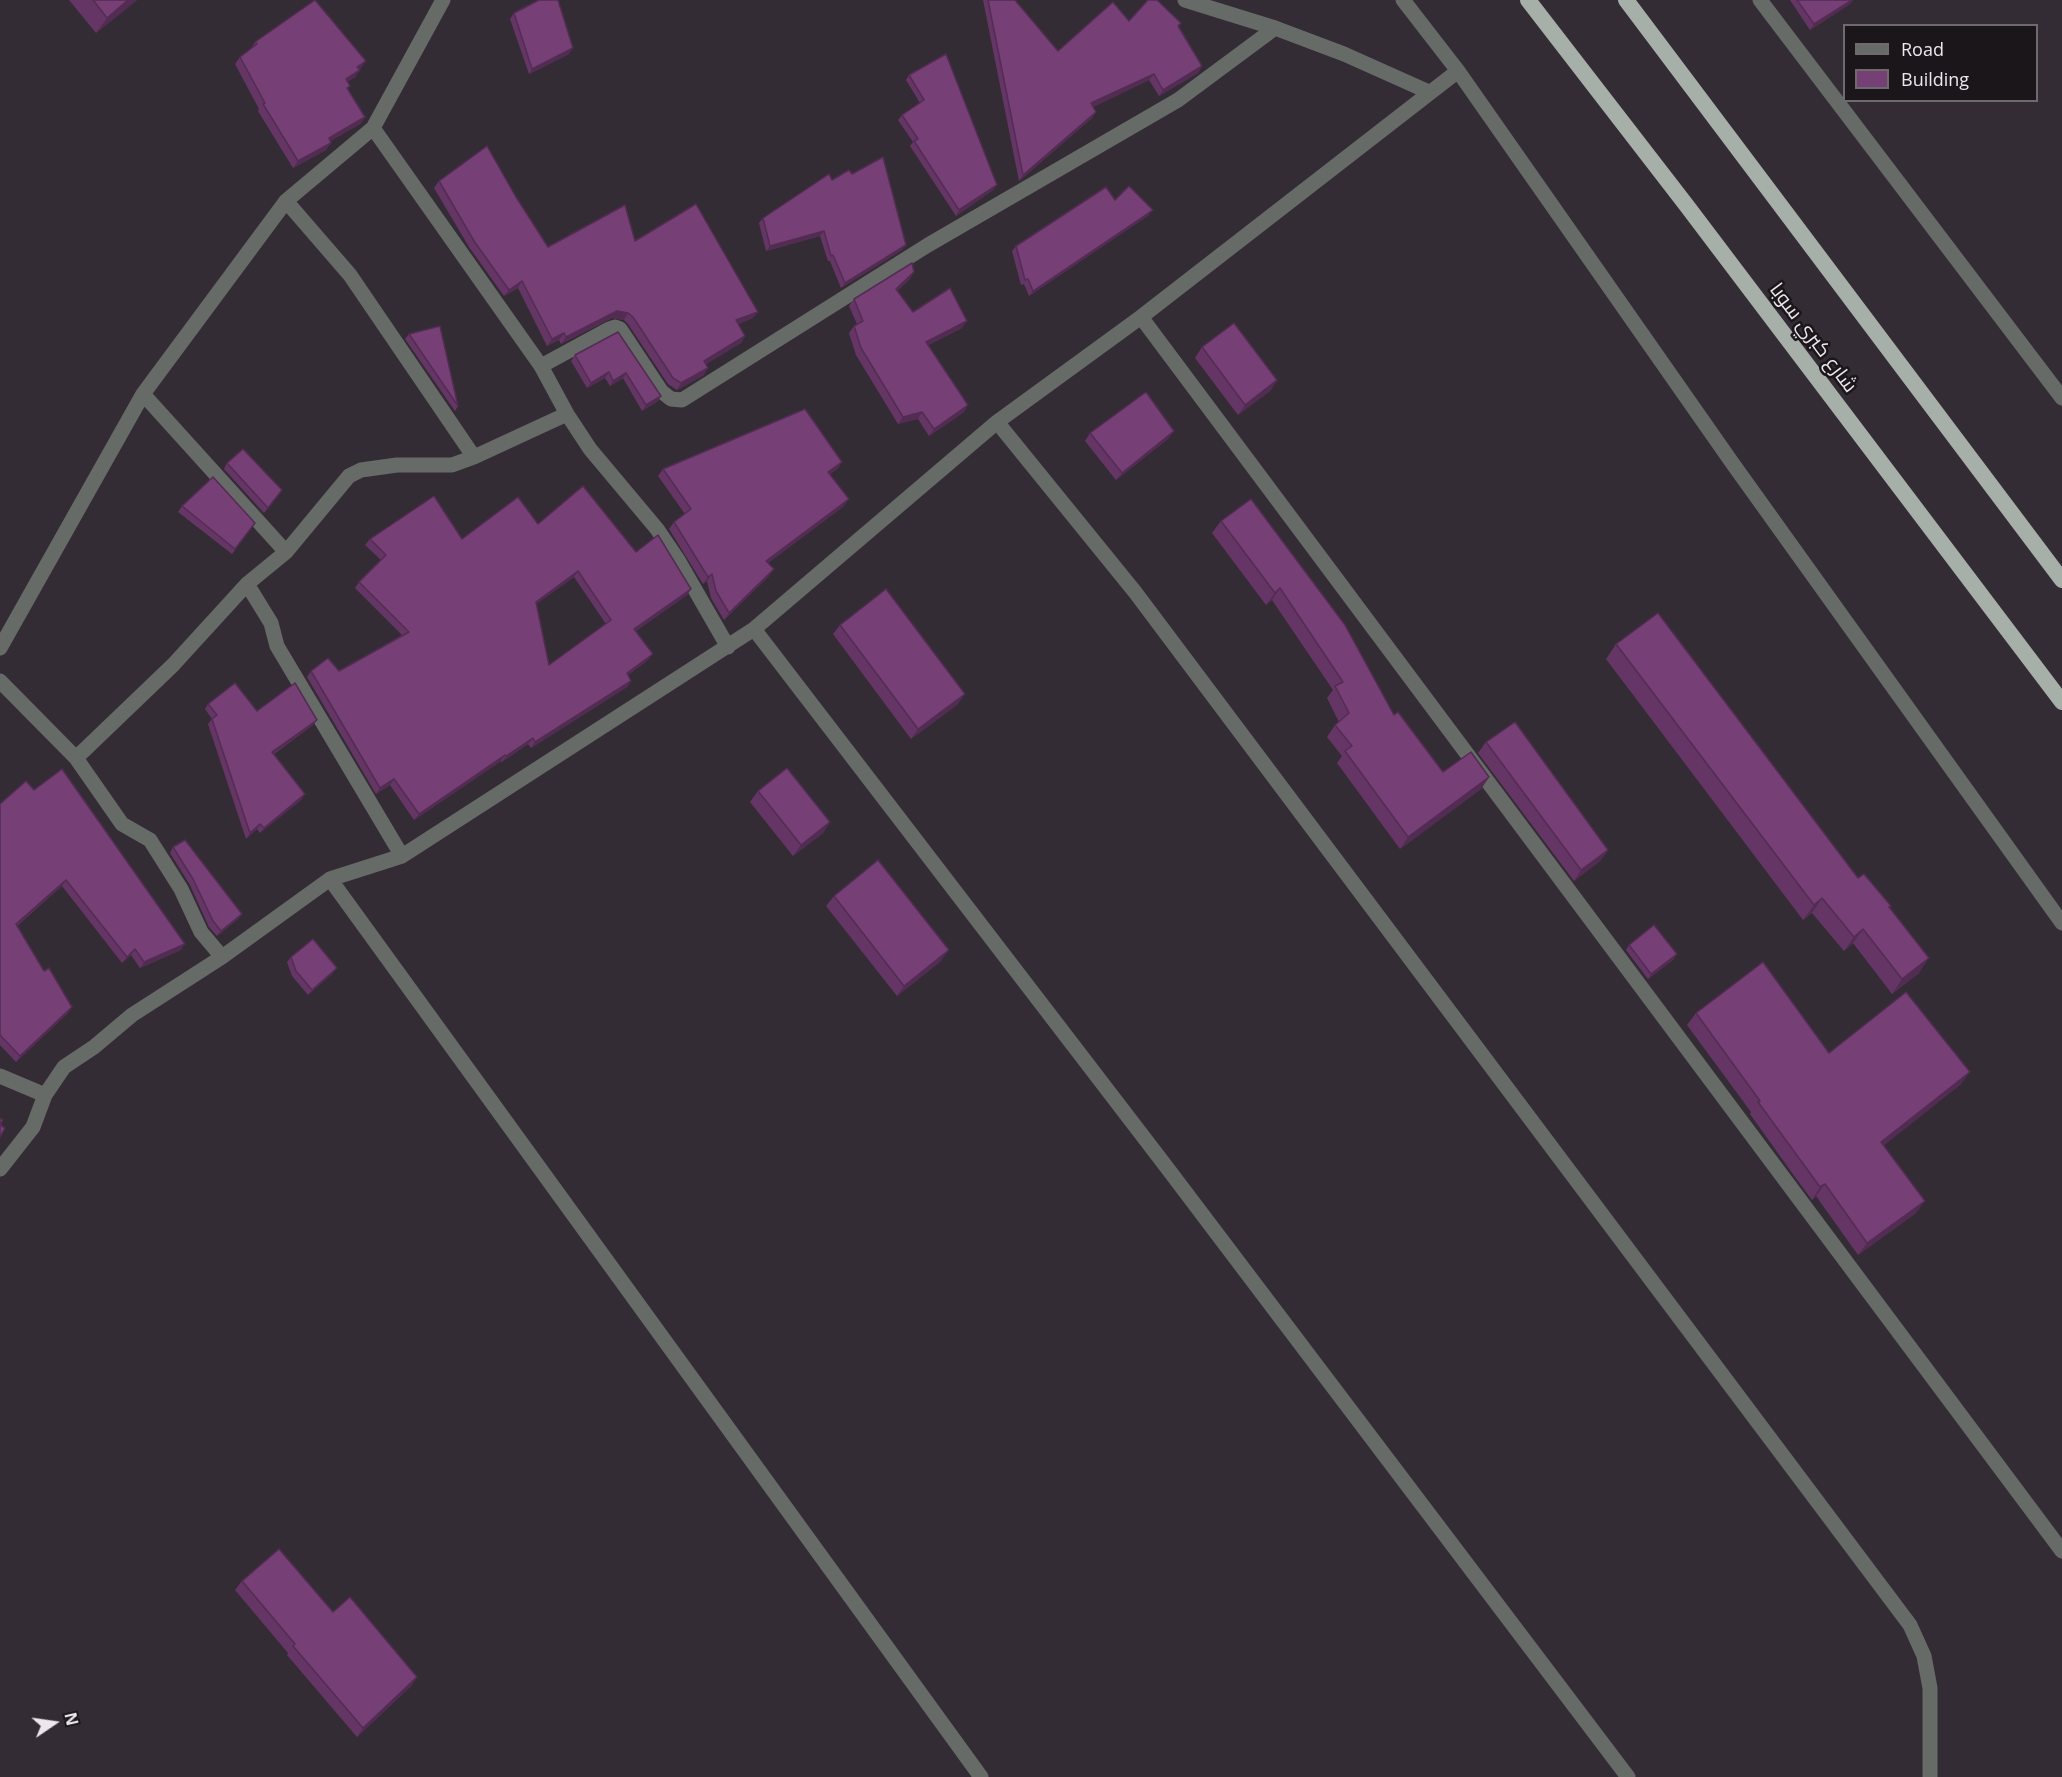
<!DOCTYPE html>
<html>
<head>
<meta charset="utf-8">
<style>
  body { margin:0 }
  #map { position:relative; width:2062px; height:1777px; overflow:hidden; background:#342c34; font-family:"Open Sans",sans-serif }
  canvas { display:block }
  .legend { position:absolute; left:1843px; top:24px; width:195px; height:78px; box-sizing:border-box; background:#1a161a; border:2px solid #6e6a6e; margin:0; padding:8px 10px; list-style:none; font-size:18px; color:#ece7ec }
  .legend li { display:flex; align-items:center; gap:12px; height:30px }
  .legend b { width:30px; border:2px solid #6e6a6e }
  .north { position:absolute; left:24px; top:1693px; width:60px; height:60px; -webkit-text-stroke:4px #1a161a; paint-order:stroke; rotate:77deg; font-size:16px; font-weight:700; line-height:24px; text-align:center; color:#ece7ec }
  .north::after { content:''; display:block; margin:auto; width:21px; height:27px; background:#ece7ec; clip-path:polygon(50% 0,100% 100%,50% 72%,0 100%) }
</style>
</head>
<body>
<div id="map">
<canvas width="2062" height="1777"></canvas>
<ul class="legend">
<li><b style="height:8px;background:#666b67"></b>Road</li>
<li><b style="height:16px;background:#763f76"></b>Building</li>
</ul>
<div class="north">N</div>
</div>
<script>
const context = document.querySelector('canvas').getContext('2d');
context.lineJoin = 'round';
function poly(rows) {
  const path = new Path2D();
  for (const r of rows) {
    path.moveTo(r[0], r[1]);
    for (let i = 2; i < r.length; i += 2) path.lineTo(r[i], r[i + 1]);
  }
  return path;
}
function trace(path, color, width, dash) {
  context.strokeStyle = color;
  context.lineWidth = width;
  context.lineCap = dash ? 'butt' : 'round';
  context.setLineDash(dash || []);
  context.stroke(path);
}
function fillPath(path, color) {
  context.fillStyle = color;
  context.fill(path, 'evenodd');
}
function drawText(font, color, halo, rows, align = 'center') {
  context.font = font + ' "Open Sans",Cairo,sans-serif';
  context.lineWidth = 5;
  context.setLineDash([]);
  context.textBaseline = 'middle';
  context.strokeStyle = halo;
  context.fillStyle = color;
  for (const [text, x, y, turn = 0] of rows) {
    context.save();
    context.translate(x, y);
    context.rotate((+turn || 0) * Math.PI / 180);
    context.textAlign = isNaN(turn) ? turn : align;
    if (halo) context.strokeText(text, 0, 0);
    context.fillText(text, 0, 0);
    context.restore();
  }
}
const minor = poly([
  [1185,0,1275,28],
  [1403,0,1458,71,1733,464,2062,923],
  [1760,0,2062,398],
  [373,128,541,366,567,414,590,449,657,529,678,560,728,647],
  [286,201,350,275,474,457],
  [1141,317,2062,1551],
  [541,366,609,329,615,327,620,329,661,391,671,399,682,400,928,245,1178,100,1275,28,1344,54,1429,92],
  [143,394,286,552],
  [997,422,1135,592,1910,1625,1924,1656,1930,1688,1930,1777],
  [247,584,271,623,277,646,402,856],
  [754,629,1165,1165,1628,1777],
  [0,648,143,394,286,201,373,128,443,0],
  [0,681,76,758,122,824,150,840,181,889,201,932,222,957],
  [76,758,173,665,247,584,286,552,349,476,361,470,397,465,452,465,474,457,567,414],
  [330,879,981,1777],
  [0,1076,45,1095],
  [0,1169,33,1127,45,1095,64,1067,94,1047,132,1015,222,957,330,879,402,856,754,629,997,422,1141,317,1458,71]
]);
const trunk = poly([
  [1528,0,1687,206,2062,702],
  [1626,0,2062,580]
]);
const wall = poly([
  [69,0,137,0,96,33],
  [983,0,1015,0,1058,51,1129,21,1181,23,1179,26,1202,66,1198,73,1159,96,1149,80,1093,107,1096,112,1092,118,1019,181],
  [1790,0,1853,0,1850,4,1810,30],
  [514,13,569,54,529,74,510,19],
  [255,42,366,61,359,69,355,77,347,82,350,86,348,89,365,117,360,124,330,141,326,150,293,168,258,111,259,109,235,64,240,57,251,49],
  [909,75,993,190,956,216,910,146,913,142,898,120,902,115,920,103,906,80],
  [832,180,902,250,841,288,830,261,828,261,820,236,766,251,759,223,763,218],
  [439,181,516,197,548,247,635,241,753,318,738,324,745,336,741,343,706,364,704,375,677,390,668,384,628,324,624,320,612,318,561,344,559,340,547,346,518,288,504,296,469,247,434,188],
  [1115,200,1149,215,1029,296,1024,284,1021,285,1012,251,1016,246],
  [910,279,897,291,913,312,962,328,928,345,964,412,929,436,918,419,898,424,856,355,849,333,854,326,857,324,849,306,854,299],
  [618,332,658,401,642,411,623,378,610,386,605,378,587,388,571,361,575,355],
  [409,334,458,406,455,411,405,339],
  [1202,347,1277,380,1270,391,1238,415,1195,358],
  [1090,433,1169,438,1116,480,1085,441],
  [842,462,837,469,830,474,844,506,768,563,769,576,724,620,711,598,707,581,703,584,669,529,674,522,685,514,658,476,663,469],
  [227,463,282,490,264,513,224,469],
  [182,506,255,523,232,554,178,512],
  [1221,521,1394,715,1443,772,1489,777,1481,789,1400,849,1337,763,1342,756,1327,737,1335,725,1339,722,1327,698,1333,690,1272,600,1266,605,1212,533],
  [538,524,636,552,691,589,687,595,636,631,648,660,628,675,631,681,627,687,531,748,528,744,502,762,501,761,414,820,390,785,376,794,307,677,311,671,339,671,402,635,355,588,359,582,381,560,365,545,370,539,462,539],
  [574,577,606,624,549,665,536,604],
  [840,625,958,704,911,739,833,634],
  [1616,644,1890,908,1919,973,1892,994,1853,943,1844,951,1812,913,1803,920,1606,659],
  [208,704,257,711,313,725,274,754,305,794,301,800,260,833,257,829,246,839,208,724,212,719,205,709],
  [1486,742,1608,850,1600,861,1574,881,1478,753],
  [758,791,830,822,823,833,793,856,750,802],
  [0,804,181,950,140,968,131,955,122,963,62,886,17,926,44,971,72,1007,68,1013,16,1062,0,1045],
  [173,847,242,914,238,919,217,936,209,927,190,885,170,853],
  [834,896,941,961,897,996,826,906],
  [1629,945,1674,959,1648,979,1626,950],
  [291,957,333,973,308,995,292,976,287,962],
  [1696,1013,1829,1053,1961,1084,1884,1145,1916,1213,1858,1255,1816,1196,1812,1200,1795,1177,1750,1114,1751,1112,1687,1025],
  [242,1581,333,1612,417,1677,411,1686,357,1737,287,1655,288,1653,235,1590]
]);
const shadedWall = poly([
  [128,0,137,0,96,33,107,18],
  [1852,0,1853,0,1850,4,1810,30,1814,24],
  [573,48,569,54,529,74,532,69],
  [366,61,361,68,352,74,357,67],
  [1202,66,1198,73,1159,96,1163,90],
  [360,70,355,77,341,86,346,79],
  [1154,74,1149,80,1087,110,1091,103],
  [1096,112,1092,118,1019,181,1023,175],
  [365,117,360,124,324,145,329,138],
  [331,143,326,150,293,168,298,161],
  [997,185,993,190,956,216,959,210],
  [1153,210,1149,215,1029,296,1033,291],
  [824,231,820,236,766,251,770,246],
  [906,245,902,250,841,288,845,283],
  [914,272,910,279,891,296,896,289],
  [522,281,518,288,504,296,509,290],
  [617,311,628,313,624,320,612,318,561,344,566,337],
  [758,312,753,318,731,327,736,320],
  [967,321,962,328,921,349,926,342],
  [564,333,559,340,547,346,552,339],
  [745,336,741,343,700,368,704,361],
  [708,368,704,375,677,390,681,383],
  [609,372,605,378,587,388,591,383],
  [626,373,623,378,610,386,613,381],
  [1277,380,1270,391,1238,415,1245,405],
  [661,396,658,401,642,411,646,405],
  [968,405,964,412,929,436,934,429],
  [922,412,918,419,898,424,903,417],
  [1174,431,1169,438,1116,480,1122,473],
  [842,462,837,469,823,479,828,472],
  [849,499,844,506,761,568,766,561],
  [774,569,769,576,724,620,729,613],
  [578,571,574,577,531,608,536,602],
  [712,574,707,581,703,584,708,577],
  [1280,588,1272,600,1266,605,1275,593],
  [691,589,687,595,630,635,634,629],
  [653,654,648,660,622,679,627,673],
  [631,681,627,687,531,748,535,742],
  [965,694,958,704,911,739,918,729],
  [317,720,313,725,268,757,272,752],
  [533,738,528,744,502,762,506,756],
  [505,755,501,761,414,820,419,814],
  [1489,777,1481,789,1400,849,1408,837],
  [394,779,390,785,376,794,380,788],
  [305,794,301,800,260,833,264,828],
  [830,822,823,833,793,856,801,845],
  [260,824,257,829,246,839,250,833],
  [1608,850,1600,861,1574,881,1581,870],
  [66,880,62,886,11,930,16,924],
  [1822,898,1812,913,1803,920,1814,905],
  [242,914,238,919,217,936,221,931],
  [1863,929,1853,943,1844,951,1854,937],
  [185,944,181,950,140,968,144,962],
  [135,949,131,955,122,963,127,957],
  [949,950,941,961,897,996,904,986],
  [1677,954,1674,959,1648,979,1651,974],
  [1929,958,1919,973,1892,994,1902,979],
  [337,968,333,973,308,995,312,990],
  [72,1007,68,1013,16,1062,20,1056],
  [1970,1072,1961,1084,1873,1154,1881,1142],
  [1825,1184,1816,1196,1812,1200,1820,1187],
  [1925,1201,1916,1213,1858,1255,1867,1243],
  [417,1677,411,1686,357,1737,363,1728]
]);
const building = poly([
  [93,0,128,0,107,18,93,0],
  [315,0,366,61,357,67,360,70,346,79,350,86,347,88,365,117,329,138,331,143,298,161,263,104,265,103,240,57,257,44,255,42,315,0],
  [539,0,558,0,573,48,532,69,514,13,539,0],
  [988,0,1015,0,1058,51,1113,2,1129,21,1148,0,1157,0,1181,23,1178,26,1202,66,1163,90,1154,74,1091,103,1096,112,1023,175,988,0],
  [1797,0,1852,0,1814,24,1797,0],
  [946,54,997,185,959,210,914,141,918,139,902,115,924,100,909,75,946,54],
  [487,146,516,197,548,247,625,205,635,241,696,204,758,312,736,320,745,336,704,361,708,368,681,383,673,378,633,317,628,313,617,311,566,337,564,333,552,339,522,281,509,290,474,241,439,181,487,146],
  [883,157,906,245,845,283,833,255,831,256,824,231,770,246,763,218,829,174,832,180,849,170,852,174,883,157],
  [1129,186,1153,210,1033,291,1028,279,1025,280,1016,246,1106,187,1115,200,1129,186],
  [912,263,914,272,896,289,913,312,950,288,967,321,926,342,968,405,934,429,922,412,903,417,861,348,854,326,863,321,854,299,912,263],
  [1234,323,1277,380,1245,405,1202,347,1234,323],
  [440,326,458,406,409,334,440,326],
  [618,332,661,396,646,405,626,373,613,381,609,372,591,383,575,355,618,332],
  [1146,392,1174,431,1122,473,1090,433,1146,392],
  [805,409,842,462,828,472,849,499,766,561,774,569,729,613,716,591,712,574,708,577,674,522,691,509,663,469,805,409],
  [243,449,282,490,268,508,227,463,243,449],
  [213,477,255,523,235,549,182,506,213,477],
  [583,486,636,552,658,535,691,589,634,629,653,654,627,673,631,681,535,742,533,738,506,756,505,755,419,814,394,779,380,788,311,671,328,658,339,671,409,632,359,582,386,555,370,539,434,496,462,539,518,497,538,524,583,486],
  [578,571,611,620,549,665,536,602,578,571],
  [1251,499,1345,625,1394,715,1398,712,1443,772,1471,752,1489,777,1408,837,1345,751,1352,746,1335,725,1349,713,1335,686,1343,682,1280,588,1275,593,1221,521,1251,499],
  [886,589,965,694,918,729,840,625,886,589],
  [1658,613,1858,878,1864,874,1891,906,1889,907,1929,958,1902,979,1863,929,1854,937,1822,898,1814,905,1616,644,1658,613],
  [235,683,257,711,295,683,317,720,272,752,305,794,264,828,260,824,250,833,212,719,217,715,208,704,235,683],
  [1515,722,1608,850,1581,870,1486,742,1515,722],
  [787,768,830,822,801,845,758,791,787,768],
  [62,769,185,944,144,962,135,949,127,957,66,880,16,924,44,971,49,968,72,1007,20,1056,0,1035,0,804,26,781,34,790,62,769],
  [185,840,242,914,221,931,213,921,193,879,173,847,185,840],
  [878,860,949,950,904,986,834,896,878,860],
  [1654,925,1677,954,1651,974,1629,945,1654,925],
  [313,939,337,968,312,990,296,971,291,957,313,939],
  [1763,962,1829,1053,1906,992,1970,1072,1881,1142,1925,1201,1867,1243,1825,1184,1820,1187,1804,1165,1758,1102,1760,1101,1696,1013,1763,962],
  [0,1118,3,1120,0,1125,5,1128,0,1137,0,1118],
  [279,1549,333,1612,350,1597,417,1677,363,1728,293,1646,295,1644,242,1581,279,1549]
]);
const streetNames = [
  ["شارع كبري سوبا",1813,338,53]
];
trace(minor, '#666b67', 15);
trace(trunk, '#a6b0a9', 16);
fillPath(wall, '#653665');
fillPath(shadedWall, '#532c53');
fillPath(building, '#763f76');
trace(building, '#532c53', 1.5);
drawText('20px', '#ece7ec', '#1a161a', streetNames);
</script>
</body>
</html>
